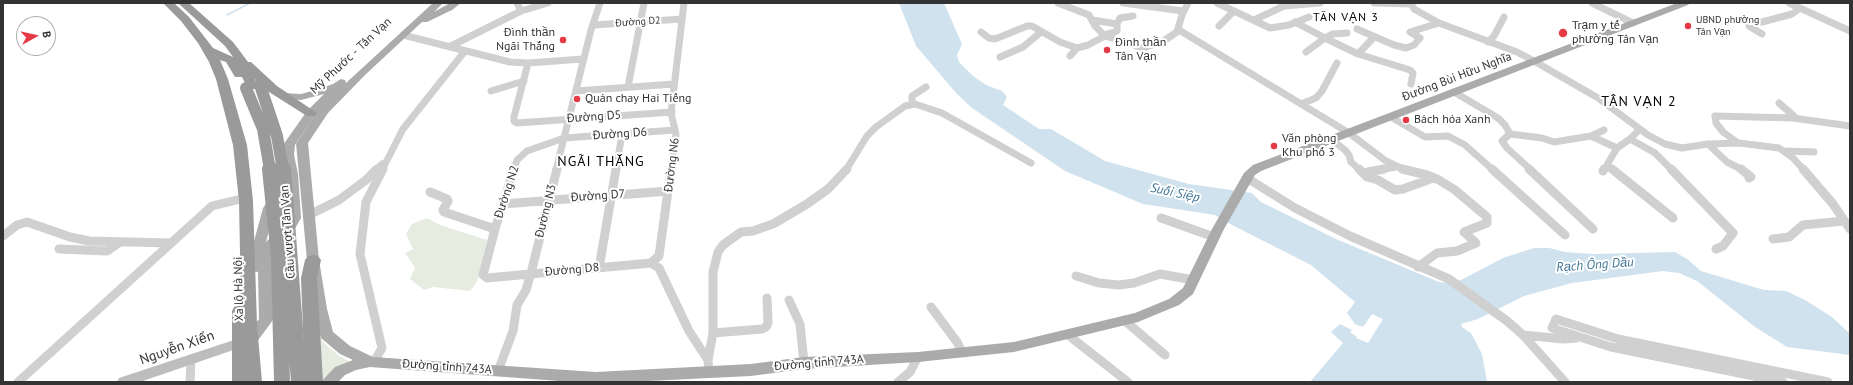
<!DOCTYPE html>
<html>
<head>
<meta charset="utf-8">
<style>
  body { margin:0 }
  #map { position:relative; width:1853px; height:385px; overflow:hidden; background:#fff; font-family:"PT Sans",sans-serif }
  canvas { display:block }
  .frame { position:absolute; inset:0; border:4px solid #333; pointer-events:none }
  .north { position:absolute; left:16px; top:16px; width:40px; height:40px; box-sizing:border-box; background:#fff; border:1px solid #adadad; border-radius:50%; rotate:82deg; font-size:11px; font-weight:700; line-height:16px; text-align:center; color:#333 }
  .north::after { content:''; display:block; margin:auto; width:14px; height:18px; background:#e63946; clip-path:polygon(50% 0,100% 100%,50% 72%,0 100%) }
</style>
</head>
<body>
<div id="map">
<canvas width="1853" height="385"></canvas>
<div class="frame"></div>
<div class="north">B</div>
</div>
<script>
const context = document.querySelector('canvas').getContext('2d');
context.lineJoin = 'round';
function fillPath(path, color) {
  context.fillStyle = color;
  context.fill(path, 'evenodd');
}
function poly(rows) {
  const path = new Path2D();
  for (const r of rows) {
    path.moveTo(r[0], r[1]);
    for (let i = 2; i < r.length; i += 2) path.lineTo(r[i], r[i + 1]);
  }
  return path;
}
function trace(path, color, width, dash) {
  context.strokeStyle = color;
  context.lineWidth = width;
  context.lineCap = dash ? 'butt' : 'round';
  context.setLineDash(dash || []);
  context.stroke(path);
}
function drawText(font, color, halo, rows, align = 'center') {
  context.font = font + ' "PT Sans",sans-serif';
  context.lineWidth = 4;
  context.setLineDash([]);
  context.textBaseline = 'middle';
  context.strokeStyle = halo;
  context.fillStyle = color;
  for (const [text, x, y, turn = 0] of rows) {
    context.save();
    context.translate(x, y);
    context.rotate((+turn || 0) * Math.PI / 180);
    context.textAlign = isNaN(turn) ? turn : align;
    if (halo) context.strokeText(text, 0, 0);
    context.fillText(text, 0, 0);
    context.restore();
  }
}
const green = poly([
  [427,218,440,225,487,240,477,282,470,291,433,287,424,290,410,279,415,268,405,253,413,249,406,234,412,224],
  [316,332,325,344,338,355,352,363,322,382]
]);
const water = poly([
  [899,3,944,3,962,44,957,55,959,62,973,76,986,85,1002,91,1007,97,1003,105,1039,129,1051,129,1105,161,1189,184,1252,193,1261,202,1336,239,1439,282,1449,283,1461,280,1503,258,1534,248,1549,248,1565,252,1594,254,1675,252,1687,259,1701,271,1764,290,1786,291,1805,300,1832,317,1849,333,1850,355,1787,347,1755,327,1697,281,1679,273,1663,271,1572,283,1524,296,1478,319,1461,324,1462,327,1471,333,1482,354,1487,382,1310,382,1343,343,1331,332,1340,324,1352,330,1350,332,1357,337,1356,338,1368,343,1383,319,1372,314,1363,327,1355,324,1347,313,1355,302,1311,265,1232,225,1215,215,1143,204,1065,171,972,108,957,94,916,46]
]);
const stream = poly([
  [227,15,250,3]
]);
const streetFar1 = poly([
  [517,3,521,11],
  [1058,3,1089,15,1095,26,1105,36,1143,48,1162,42,1177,32,1182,15,1188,3],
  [1123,3,1183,11],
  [1217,3,1270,28,1289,25,1309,17],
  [1374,3,1411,4],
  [1411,3,1414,9,1439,23,1517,52,1534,61,1598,98,1648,135,1665,144,1682,148,1708,144,1739,143,1779,148,1793,158,1804,170],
  [1592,3,1633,23],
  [1789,3,1850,31],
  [1092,20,1117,24],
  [1254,20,1284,6,1320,3],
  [1295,22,1325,38,1333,34,1347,33],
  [594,25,682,19],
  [1219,26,1234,11],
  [1357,29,1394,45,1406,48,1414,45,1420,38,1410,32,1439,23],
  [1179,30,1349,133,1386,161,1405,170],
  [981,32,989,38,995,39,1027,26,1032,26,1060,42,1077,48,1088,45,1105,36],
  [1762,34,1749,26,1749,22,1762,22,1792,14,1799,9],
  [403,35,510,62,528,63,583,59],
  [1104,35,1117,31,1117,24,1120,18,1133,16],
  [1488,42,1494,36,1504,17],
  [451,46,521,11,548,3],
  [1306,52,1325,38,1358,54,1374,37],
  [1358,54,1410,70,1413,73,1411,84],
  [1070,56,1077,48],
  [1000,57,1023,47,1041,32],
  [528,63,514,117,514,121,517,123,672,112],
  [628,87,644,3],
  [491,91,524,81],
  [576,91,674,84],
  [1454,92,1498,118,1505,125,1510,134,1502,141,1507,148,1531,170],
  [1779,103,1795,117],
  [912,104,912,96,926,87],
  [1301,104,1316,98,1322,91,1337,63],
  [1391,117,1425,137,1448,136,1465,145,1493,170],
  [675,130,671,113,684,3],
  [1510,134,1542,138,1554,142,1591,136,1617,148],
  [1591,136,1604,130],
  [1630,139,1655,153,1672,170],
  [1332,140,1345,150,1349,155,1351,162,1360,170],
  [1738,143,1723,132,1716,123,1715,116,1793,118,1850,126],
  [1708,144,1727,162,1743,170],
  [1785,151,1814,152],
  [1607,165,1613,170],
  [376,170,382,164],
  [382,170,403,129,465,51],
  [514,170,517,160,527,151,564,138,675,130],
  [556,170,591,30,600,3],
  [616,170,622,134],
  [671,170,676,134,675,130],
  [846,170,867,136,876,127,905,106,915,104,942,113,1031,163],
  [1379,170,1396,167],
  [1604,170,1617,148,1630,139,1640,129]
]);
const street = poly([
  [514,169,495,229,483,275,487,278,651,263,659,256,671,169],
  [1359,169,1367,177,1378,180,1395,190,1403,189,1433,178],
  [1402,169,1427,175,1439,180,1455,190,1487,217,1487,223,1464,232,1476,243,1457,251,1437,253,1418,267],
  [1492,169,1565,235],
  [1529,169,1593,229],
  [1612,169,1673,218],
  [1671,169,1733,233,1723,246,1716,249],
  [1741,169,1751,177,1749,178],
  [1803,169,1833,204,1850,229],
  [1603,171,1604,169],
  [1363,173,1384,169],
  [1247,178,1295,208,1350,236,1449,279,1507,321,1523,335,1565,382],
  [430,192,447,199,448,201,443,210,444,212,495,229],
  [503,204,669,191],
  [309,215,339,200,366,180,377,169],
  [1161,218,1214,237],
  [3,236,17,225,27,222,70,237,89,241,171,243],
  [1773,239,1789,237,1803,225,1844,221],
  [59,249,107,251,120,242],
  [651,263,659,268,689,331,708,360],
  [599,268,616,169],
  [1076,276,1099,283,1119,285,1134,283,1160,274,1194,280],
  [789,300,800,324,804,363],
  [931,307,957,342,962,352],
  [1124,320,1165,355],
  [713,333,762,329,766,327,768,323,767,298],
  [1068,335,1128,382],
  [1523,335,1563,339,1576,338],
  [374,362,382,348,360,254,366,202,383,169],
  [498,371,513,331,517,305,526,290,531,273,557,169],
  [709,372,708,360,713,333,713,272,718,252,723,245,741,232,753,231,773,224,807,204,828,189,847,169],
  [18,382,212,206,245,198],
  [190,382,191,360],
  [898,382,910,372,918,357],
  [1783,382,1611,347,1552,328,1556,319,1618,339,1828,382]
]);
const secondary = poly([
  [240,338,245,340,247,343,245,346,140,382,117,382,119,378,240,338]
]);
const primary = poly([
  [433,3,443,3,434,12,450,3,461,3,452,10,427,22,422,22,365,75,328,113,308,143,319,260,327,309,333,332,350,346,373,357,596,372,751,364,804,357,918,352,1014,342,1135,313,1169,299,1183,288,1212,229,1244,173,1253,165,1677,3,1690,3,1688,5,1261,171,1255,175,1224,229,1193,294,1179,305,1138,322,1014,352,918,362,804,369,751,376,628,382,573,382,370,367,356,370,345,375,338,382,321,382,335,367,353,360,340,354,321,338,313,309,307,260,296,143,317,113,295,145,294,155,298,174,301,218,296,227,277,245,273,253,272,269,273,320,256,343,251,344,246,343,244,339,259,319,258,272,252,271,250,268,253,245,263,208,269,199,277,199,279,202,275,208,266,242,289,218,286,174,282,155,283,145,307,111,324,94,301,100,283,99,278,96,283,93,301,94,312,91,333,84,341,79,345,80,346,83,433,3]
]);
const highway = poly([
  [163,3,174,3,189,17,213,48,233,57,225,46,178,3,189,3,233,42,248,62,251,62,277,86,317,113,315,116,307,116,269,92,255,79,258,86,256,89,248,89,242,77,235,77,226,62,220,60,228,79,247,145,253,201,257,325,262,382,232,382,232,311,234,307,241,305,239,201,233,145,216,79,209,62,198,43,181,21,163,3],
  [313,255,318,256,321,260,317,278,323,382,305,382,301,278,305,260,308,256,313,255]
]);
const highwayBridgeFar1 = poly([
  [260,85,277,136,283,170],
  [246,88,263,129,270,170]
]);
const highwayBridge = poly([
  [270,169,279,257,282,382],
  [283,169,299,382]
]);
const markers = [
  [1688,26,4,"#e63946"],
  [1563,33,5,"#e63946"],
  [563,40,4,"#e63946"],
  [1107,50,4,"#e63946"],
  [577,99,4,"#e63946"],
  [1406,120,4,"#e63946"],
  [1274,146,4,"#e63946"]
];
const farPoinames = [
  ["UBND phường",1696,20],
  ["Tân Vạn",1696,32]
];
const farStreetnames = [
  ["Đường D2",638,22,-4]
];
const farQuarternames = [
  ["TÂN VẠN 3",1346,18]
];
const poiNames = [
  ["Trạm y tế",1572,26],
  ["phường Tân Vạn",1572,40],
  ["Đình thần",555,33,"right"],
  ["Ngãi Thắng",555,47,"right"],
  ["Đình thần",1115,43],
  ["Tân Vạn",1115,57],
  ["Quán chay Hai Tiếng",585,99],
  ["Bách hóa Xanh",1414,120],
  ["Văn phòng",1282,139],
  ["Khu phố 3",1282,153]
];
const streetNames = [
  ["Mỹ Phước - Tân Vạn",351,56,-43],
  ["Đường Bùi Hữu Nghĩa",1457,77,-21],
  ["Đường D5",594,117,-4],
  ["Đường D6",620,134,-4],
  ["Đường N6",672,165,-83],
  ["Đường N2",507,192,-72],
  ["Đường D7",598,196,-4],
  ["Đường N3",546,211,-76],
  ["Cầu vượt Tân Vạn",288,232,-94],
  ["Đường D8",572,270,-5],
  ["Xa lộ Hà Nội",239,289,-91],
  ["Đường tỉnh 743A",819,363,-5],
  ["Đường tỉnh 743A",447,367,4]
];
const waterNames = [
  ["Suối Siệp",1175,193,12],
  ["Rạch Ông Dầu",1595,265,-4]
];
const quarterNames = [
  ["TÂN VẠN 2",1639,102],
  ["NGÃI THẮNG",601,162]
];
const nearStreetnames = [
  ["Nguyễn Xiển",177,348,-19]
];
fillPath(green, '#e6ecdf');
fillPath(water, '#cfe2ee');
trace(stream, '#cfe2ee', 1.5);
trace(streetFar1, '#d0d0d0', 7);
trace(street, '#d0d0d0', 9);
fillPath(secondary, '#bdbdbd');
fillPath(primary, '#ababab');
fillPath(highway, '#9a9a9a');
trace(highwayBridgeFar1, '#9a9a9a', 12);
trace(highwayBridge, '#9a9a9a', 16);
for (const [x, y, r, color] of markers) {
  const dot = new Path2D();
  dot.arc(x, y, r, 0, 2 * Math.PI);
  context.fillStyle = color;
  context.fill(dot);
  trace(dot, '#fff', 1.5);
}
drawText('10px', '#333', '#fff', farPoinames, 'left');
drawText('10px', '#333', '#fff', farStreetnames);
context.letterSpacing = '1px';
drawText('12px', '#000', '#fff', farQuarternames);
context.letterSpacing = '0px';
drawText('12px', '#333', '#fff', poiNames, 'left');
drawText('12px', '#333', '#fff', streetNames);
drawText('italic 13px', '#3f7597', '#fff', waterNames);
context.letterSpacing = '1px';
drawText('14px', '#000', '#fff', quarterNames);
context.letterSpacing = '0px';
drawText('14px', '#333', '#fff', nearStreetnames);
</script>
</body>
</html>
